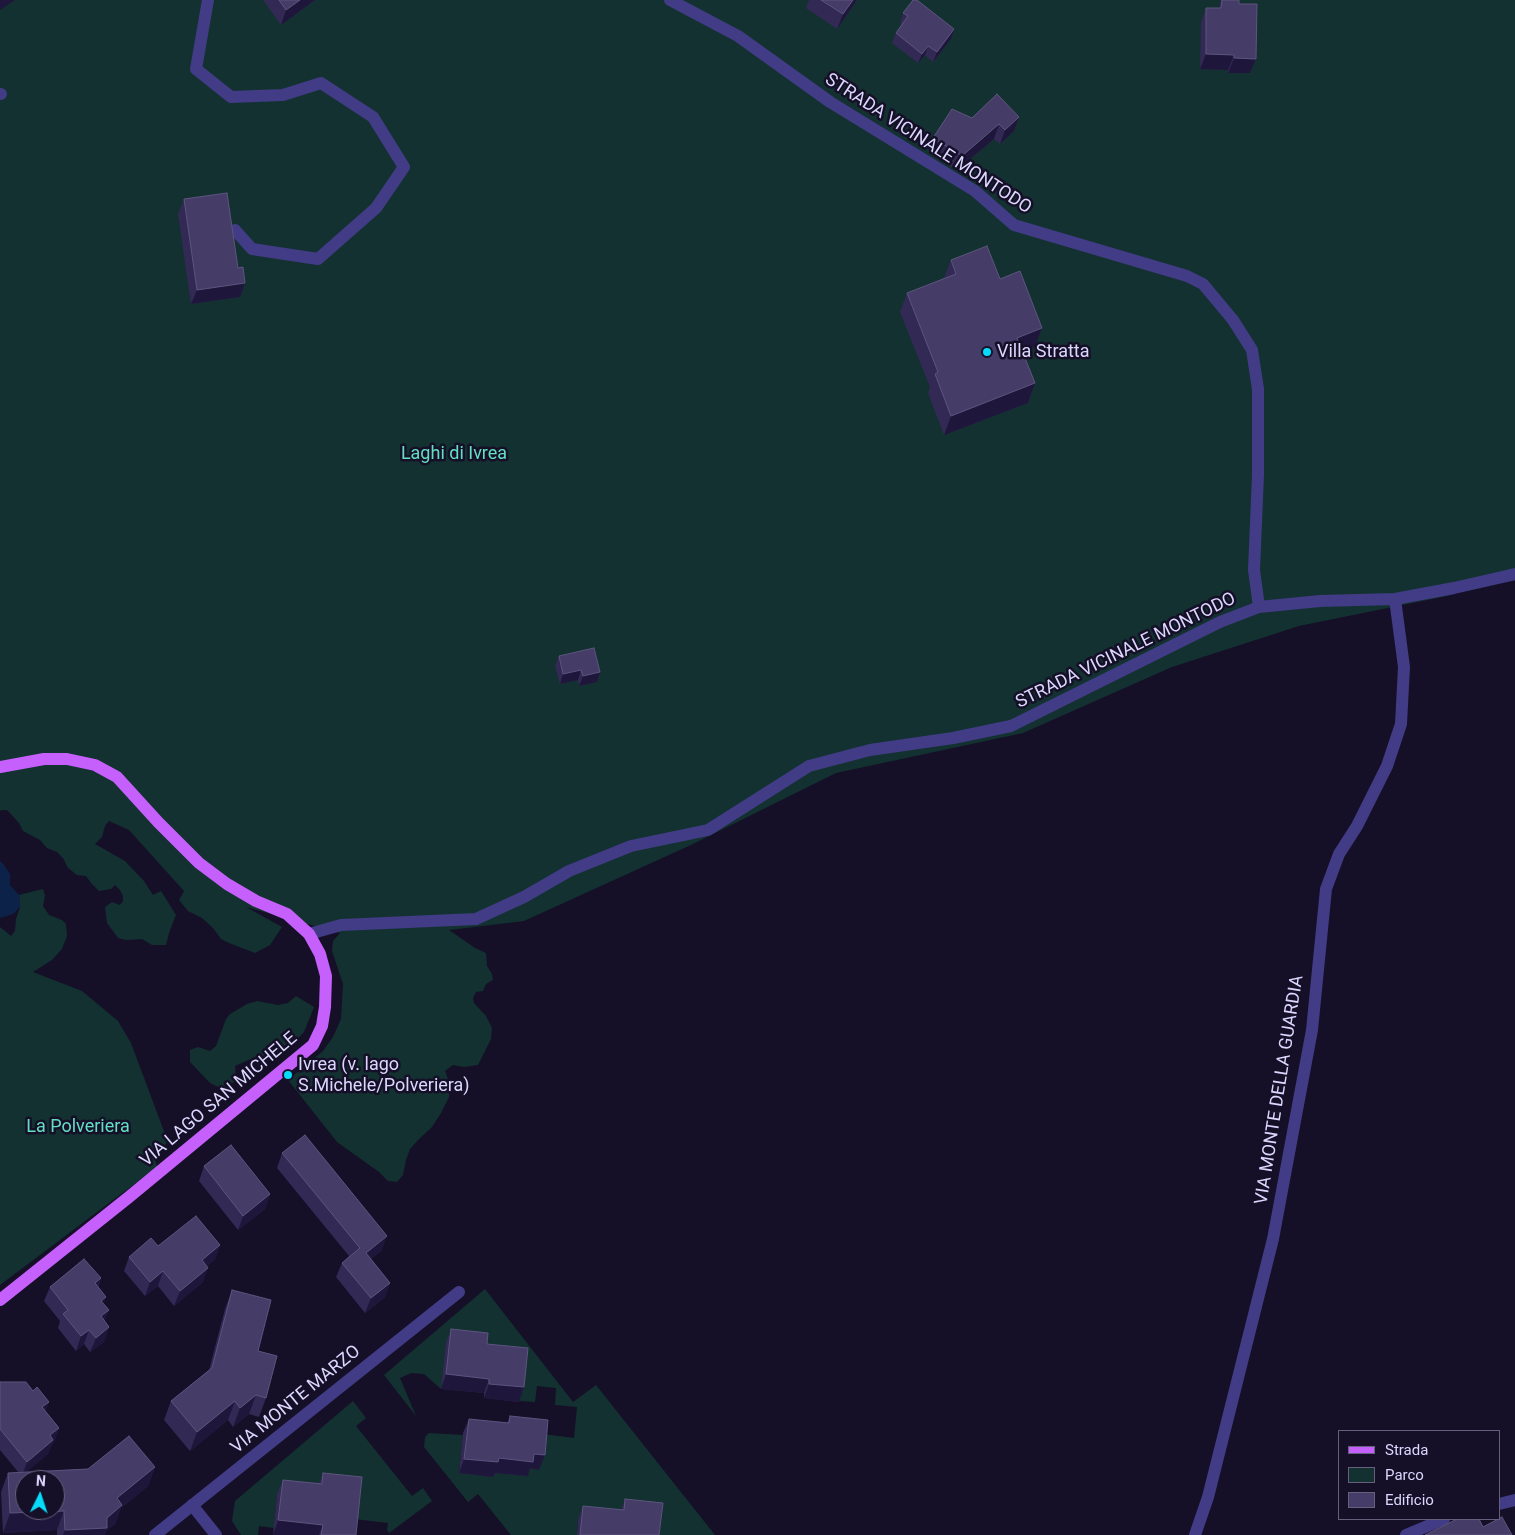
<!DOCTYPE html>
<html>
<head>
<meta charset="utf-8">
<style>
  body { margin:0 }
  #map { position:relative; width:1515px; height:1535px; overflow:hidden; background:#151027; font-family:Roboto,sans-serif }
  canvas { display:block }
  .legend { position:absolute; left:1338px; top:1430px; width:162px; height:90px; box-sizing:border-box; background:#151027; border:1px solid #65607d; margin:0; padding:6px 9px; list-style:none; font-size:15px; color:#dcd7fe }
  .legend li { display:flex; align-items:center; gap:10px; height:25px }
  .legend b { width:25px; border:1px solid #65607d }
  .north { position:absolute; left:15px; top:1470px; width:50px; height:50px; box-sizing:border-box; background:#151027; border:1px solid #65607d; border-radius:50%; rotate:4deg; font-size:14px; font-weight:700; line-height:20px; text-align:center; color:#dcd7fe }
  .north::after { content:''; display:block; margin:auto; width:18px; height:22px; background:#06dcfa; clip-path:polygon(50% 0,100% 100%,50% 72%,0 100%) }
</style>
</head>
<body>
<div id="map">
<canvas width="1515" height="1535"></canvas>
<ul class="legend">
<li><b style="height:6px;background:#c660fc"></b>Strada</li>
<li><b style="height:14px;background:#133131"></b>Parco</li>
<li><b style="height:14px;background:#453c67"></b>Edificio</li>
</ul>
<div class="north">N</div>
</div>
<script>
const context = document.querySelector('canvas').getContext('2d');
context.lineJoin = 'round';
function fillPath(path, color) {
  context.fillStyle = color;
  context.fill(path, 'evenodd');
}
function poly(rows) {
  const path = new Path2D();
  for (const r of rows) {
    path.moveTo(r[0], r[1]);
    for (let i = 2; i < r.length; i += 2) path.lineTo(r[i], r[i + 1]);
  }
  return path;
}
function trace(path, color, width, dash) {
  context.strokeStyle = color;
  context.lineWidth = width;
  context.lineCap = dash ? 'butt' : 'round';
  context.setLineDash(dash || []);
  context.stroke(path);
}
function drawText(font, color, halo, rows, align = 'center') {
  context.font = font + ' Roboto,sans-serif';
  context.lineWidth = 5;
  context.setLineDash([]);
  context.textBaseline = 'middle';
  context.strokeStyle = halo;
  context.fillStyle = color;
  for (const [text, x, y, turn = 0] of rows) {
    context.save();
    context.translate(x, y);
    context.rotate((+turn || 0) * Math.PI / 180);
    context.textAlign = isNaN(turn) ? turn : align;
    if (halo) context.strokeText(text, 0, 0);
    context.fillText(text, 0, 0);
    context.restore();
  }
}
const green = poly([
  [0,0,1515,0,1515,574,1447,596,1299,626,1172,667,1023,733,836,773,693,844,524,921,449,930,475,948,486,953,487,966,492,974,493,980,486,984,483,991,476,992,473,998,474,1003,486,1016,492,1028,491,1039,478,1065,464,1067,453,1065,445,1071,449,1082,449,1097,441,1113,432,1127,419,1139,410,1149,406,1160,403,1175,397,1182,388,1181,379,1172,337,1142,288,1080,323,1051,333,1037,341,1019,343,984,332,951,333,941,340,933,246,907,282,927,270,945,255,953,229,943,221,939,213,928,202,918,188,911,179,900,184,891,129,830,109,821,105,826,102,837,95,844,125,861,144,881,153,895,161,891,176,915,169,933,166,945,152,945,142,939,126,940,118,938,107,923,105,907,112,902,120,905,123,901,123,896,120,890,115,885,111,889,99,891,91,883,86,876,77,875,68,868,63,858,57,852,47,848,40,840,23,831,19,823,7,810,2,810,0,811],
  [43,889,45,896,43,906,49,915,62,920,66,924,67,936,62,949,52,960,33,972,82,991,118,1021,131,1043,168,1142,154,1154,157,1167,0,1285,0,927,11,936,15,931,16,919,20,907,19,895],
  [296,996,314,1007,304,1032,276,1061,263,1061,253,1058,235,1066,236,1081,222,1089,210,1083,190,1062,190,1050,198,1047,210,1051,216,1046,226,1019,230,1014,247,1004,257,1001,278,1005,288,1003],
  [485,1289,573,1402,596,1385,715,1535,656,1535,578,1520,577,1535,511,1535,478,1494,468,1502,424,1447,425,1437,429,1433,463,1435,459,1473,494,1473,529,1468,539,1469,543,1434,574,1438,577,1407,555,1405,556,1388,537,1386,535,1402,519,1401,523,1362,441,1389,424,1374,411,1373,400,1378,416,1416,384,1375],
  [353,1401,366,1418,356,1426,412,1496,423,1488,432,1501,389,1533,387,1530,388,1523,354,1519,277,1494,274,1528,259,1526,258,1535,241,1535,232,1521,235,1501]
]);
const water = poly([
  [0,861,4,865,10,874,10,885,19,895,20,907,13,914,0,918]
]);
const minor = poly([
  [208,0,196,69,231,97,283,95,321,83,373,117,404,167,376,208,318,259,252,249,235,230],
  [670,0,738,36,830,102,975,191,1014,225,1187,276,1203,284,1233,320,1252,350,1258,389,1258,475,1254,570,1259,607],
  [0,94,1,94],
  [309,934,341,925,476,919,524,897,569,871,631,846,708,830,809,766,870,750,953,738,1011,726,1220,622,1259,607,1320,601,1395,599,1454,588,1515,574],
  [1499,1504,1515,1500],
  [192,1505,216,1535],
  [155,1535,459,1292],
  [1195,1535,1208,1497,1273,1239,1312,1030,1326,889,1339,854,1357,826,1387,766,1401,724,1404,667,1395,599],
  [1406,1535,1444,1519]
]);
const major = poly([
  [0,767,44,759,67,759,95,765,117,777,158,822,199,863,227,884,256,901,287,914,309,934,320,954,326,976,325,1007,322,1026,313,1045,129,1197,0,1300]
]);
const wall = poly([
  [263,0,315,0,281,25],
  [809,0,857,0,837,29,806,8],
  [1221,0,1239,4,1256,59,1250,73,1228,73,1228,70,1200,69,1201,22,1206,8,1219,8],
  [903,13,954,29,951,39,933,62,925,55,918,63,892,43,896,33,902,24,900,23],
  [1019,117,1014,131,1000,144,994,139,957,170,928,152,933,138,972,118],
  [184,199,238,268,245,283,240,297,191,304,178,214],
  [951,260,1000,279,1042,328,1035,347,1023,352,1035,383,1028,403,944,435,928,393,930,387,900,312,907,293,944,278],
  [559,656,600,672,597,682,579,686,578,680,560,684,555,666],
  [282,1153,382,1250,371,1259,390,1283,385,1297,365,1313,336,1277,342,1263,349,1256,277,1168],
  [204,1166,270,1194,265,1209,238,1230,199,1181],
  [220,1245,215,1259,207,1266,203,1282,174,1306,158,1286,145,1296,124,1271,129,1257],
  [101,1278,98,1287,104,1304,109,1310,104,1321,109,1327,104,1342,90,1352,84,1344,76,1351,58,1328,60,1321,44,1301,50,1287],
  [232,1290,258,1351,266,1398,259,1417,249,1414,233,1427,228,1420,190,1451,164,1420,171,1401,209,1370,225,1309],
  [451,1329,487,1344,524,1387,519,1402,484,1398,484,1393,441,1389,446,1343],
  [0,1382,33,1391,49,1402,45,1411,59,1428,54,1442,52,1444,48,1454,26,1472,155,1467,148,1486,121,1508,115,1524,106,1531,105,1535,57,1535,57,1530,3,1533,1,1492,8,1473,19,1473,0,1450],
  [510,1416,539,1470,530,1468,528,1476,495,1473,493,1477,459,1473,463,1433,469,1419,507,1423],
  [323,1473,356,1535,273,1535,277,1494,283,1480,319,1483],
  [625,1499,659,1535,577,1535,578,1520,583,1506,621,1510]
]);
const shadedWall = poly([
  [0,0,15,0,0,10],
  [300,0,315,0,281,25,286,10],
  [853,0,857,0,837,29,843,14],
  [954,29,951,39,933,62,937,52],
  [928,46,925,55,918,63,922,54],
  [1206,54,1234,55,1228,70,1200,69],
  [1234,58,1256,59,1250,73,1228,73],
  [1019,117,1014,131,1000,144,1005,130],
  [999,124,994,139,957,170,962,156],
  [245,283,240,297,191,304,197,290],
  [1042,328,1035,347,1010,357,1017,338],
  [1035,383,1028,403,944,435,951,416],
  [581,670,578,680,560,684,563,674],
  [600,672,597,682,579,686,583,676],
  [270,1194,265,1209,238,1230,243,1216],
  [387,1236,382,1250,361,1267,366,1253],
  [220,1245,215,1259,196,1275,202,1260],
  [208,1268,203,1282,174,1306,180,1291],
  [163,1271,158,1286,145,1296,150,1282],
  [101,1278,95,1293,95,1283],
  [390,1283,385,1297,365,1313,371,1298],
  [106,1297,101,1312,101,1301],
  [109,1310,103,1324,101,1316],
  [109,1327,104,1342,90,1352,96,1338],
  [89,1330,84,1344,76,1351,81,1336],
  [446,1374,489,1379,484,1393,441,1389],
  [489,1384,524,1387,519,1402,484,1398],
  [256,1395,249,1414,233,1427,240,1408],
  [235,1401,228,1420,190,1451,197,1432],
  [49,1402,44,1416,42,1407],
  [59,1428,54,1442,52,1444,48,1454,22,1476,27,1462,50,1435],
  [534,1454,545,1455,539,1470,530,1468,528,1476,495,1473,493,1477,459,1473,464,1459,499,1458],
  [155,1467,148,1486,121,1508,115,1524,106,1531,105,1535,63,1535,65,1530,107,1518,117,1498],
  [64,1511,57,1530,3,1533,10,1513],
  [278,1520,323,1525,319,1535,273,1535]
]);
const building = poly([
  [279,0,300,0,286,10,279,0],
  [821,0,853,0,843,14,821,0],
  [913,0,917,0,954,29,937,52,928,46,922,54,896,33,908,16,903,13,913,0],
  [1222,0,1239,0,1239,4,1257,4,1256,59,1234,58,1234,55,1206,54,1206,8,1221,8,1222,0],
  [997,94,1019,117,1005,130,999,124,962,156,933,138,952,109,972,118,997,94],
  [227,193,238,268,243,267,245,283,197,290,184,199,227,193],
  [987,246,1000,279,1020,271,1042,328,1017,338,1035,383,951,416,935,374,938,372,907,293,956,274,951,260,987,246],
  [594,648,600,672,583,676,581,670,563,674,559,656,594,648],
  [305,1135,387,1236,366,1253,390,1283,371,1298,342,1263,360,1248,282,1153,305,1135],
  [231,1145,270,1194,243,1216,204,1166,231,1145],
  [196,1216,220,1245,202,1260,208,1268,180,1291,163,1271,150,1282,129,1257,151,1238,158,1246,196,1216],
  [84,1259,101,1278,95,1283,106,1297,101,1301,109,1310,101,1316,109,1327,96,1338,89,1330,81,1336,63,1314,68,1310,50,1287,84,1259],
  [232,1290,271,1300,258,1351,277,1356,266,1398,256,1395,240,1408,235,1401,197,1432,171,1401,212,1368,232,1290],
  [451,1329,488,1333,487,1344,528,1348,524,1387,489,1384,489,1379,446,1374,451,1329],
  [0,1382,26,1382,33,1391,37,1387,49,1402,42,1407,59,1428,50,1435,53,1440,27,1462,0,1429,0,1382],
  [510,1416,548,1420,545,1455,534,1454,533,1462,499,1458,498,1462,464,1459,469,1419,509,1423,510,1416],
  [129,1436,155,1467,117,1498,122,1505,107,1518,107,1528,65,1530,64,1511,10,1513,8,1473,88,1469,129,1436],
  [25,1480,55,1480,55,1510,25,1510,25,1480],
  [323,1473,362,1477,356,1535,321,1535,323,1525,278,1520,283,1480,322,1484,323,1473],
  [625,1499,663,1503,659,1535,580,1535,583,1506,624,1510,625,1499],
  [1502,1517,1512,1535,1425,1535,1457,1519,1479,1519,1483,1527,1502,1517]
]);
const markers = [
  [987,352,5,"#06dcfa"],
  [288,1075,5,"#06dcfa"]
];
const streetNames = [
  ["STRADA VICINALE MONTODO",928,144,33],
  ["STRADA VICINALE MONTODO",1126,651,-26],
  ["VIA MONTE DELLA GUARDIA",1280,1090,-81],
  ["VIA LAGO SAN MICHELE",219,1100,-40],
  ["VIA MONTE MARZO",296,1400,-39]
];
const poiNames = [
  ["Villa Stratta",997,352],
  ["Ivrea (v. lago",298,1065],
  ["S.Michele/Polveriera)",298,1086]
];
const parkNames = [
  ["Laghi di Ivrea",454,454],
  ["La Polveriera",78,1127]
];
fillPath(green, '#133131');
fillPath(water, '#0d2249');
trace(minor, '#413c85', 12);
trace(major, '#c660fc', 12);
fillPath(wall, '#332955');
fillPath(shadedWall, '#1f173b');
fillPath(building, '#453c67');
trace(building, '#5d547f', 1);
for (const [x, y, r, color] of markers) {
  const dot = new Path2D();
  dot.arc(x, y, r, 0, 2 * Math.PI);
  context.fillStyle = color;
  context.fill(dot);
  trace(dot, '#151027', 2);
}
drawText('18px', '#dcd7fe', '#151027', streetNames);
drawText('18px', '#dcd7fe', '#151027', poiNames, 'left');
drawText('18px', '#63dec2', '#151027', parkNames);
</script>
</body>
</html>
